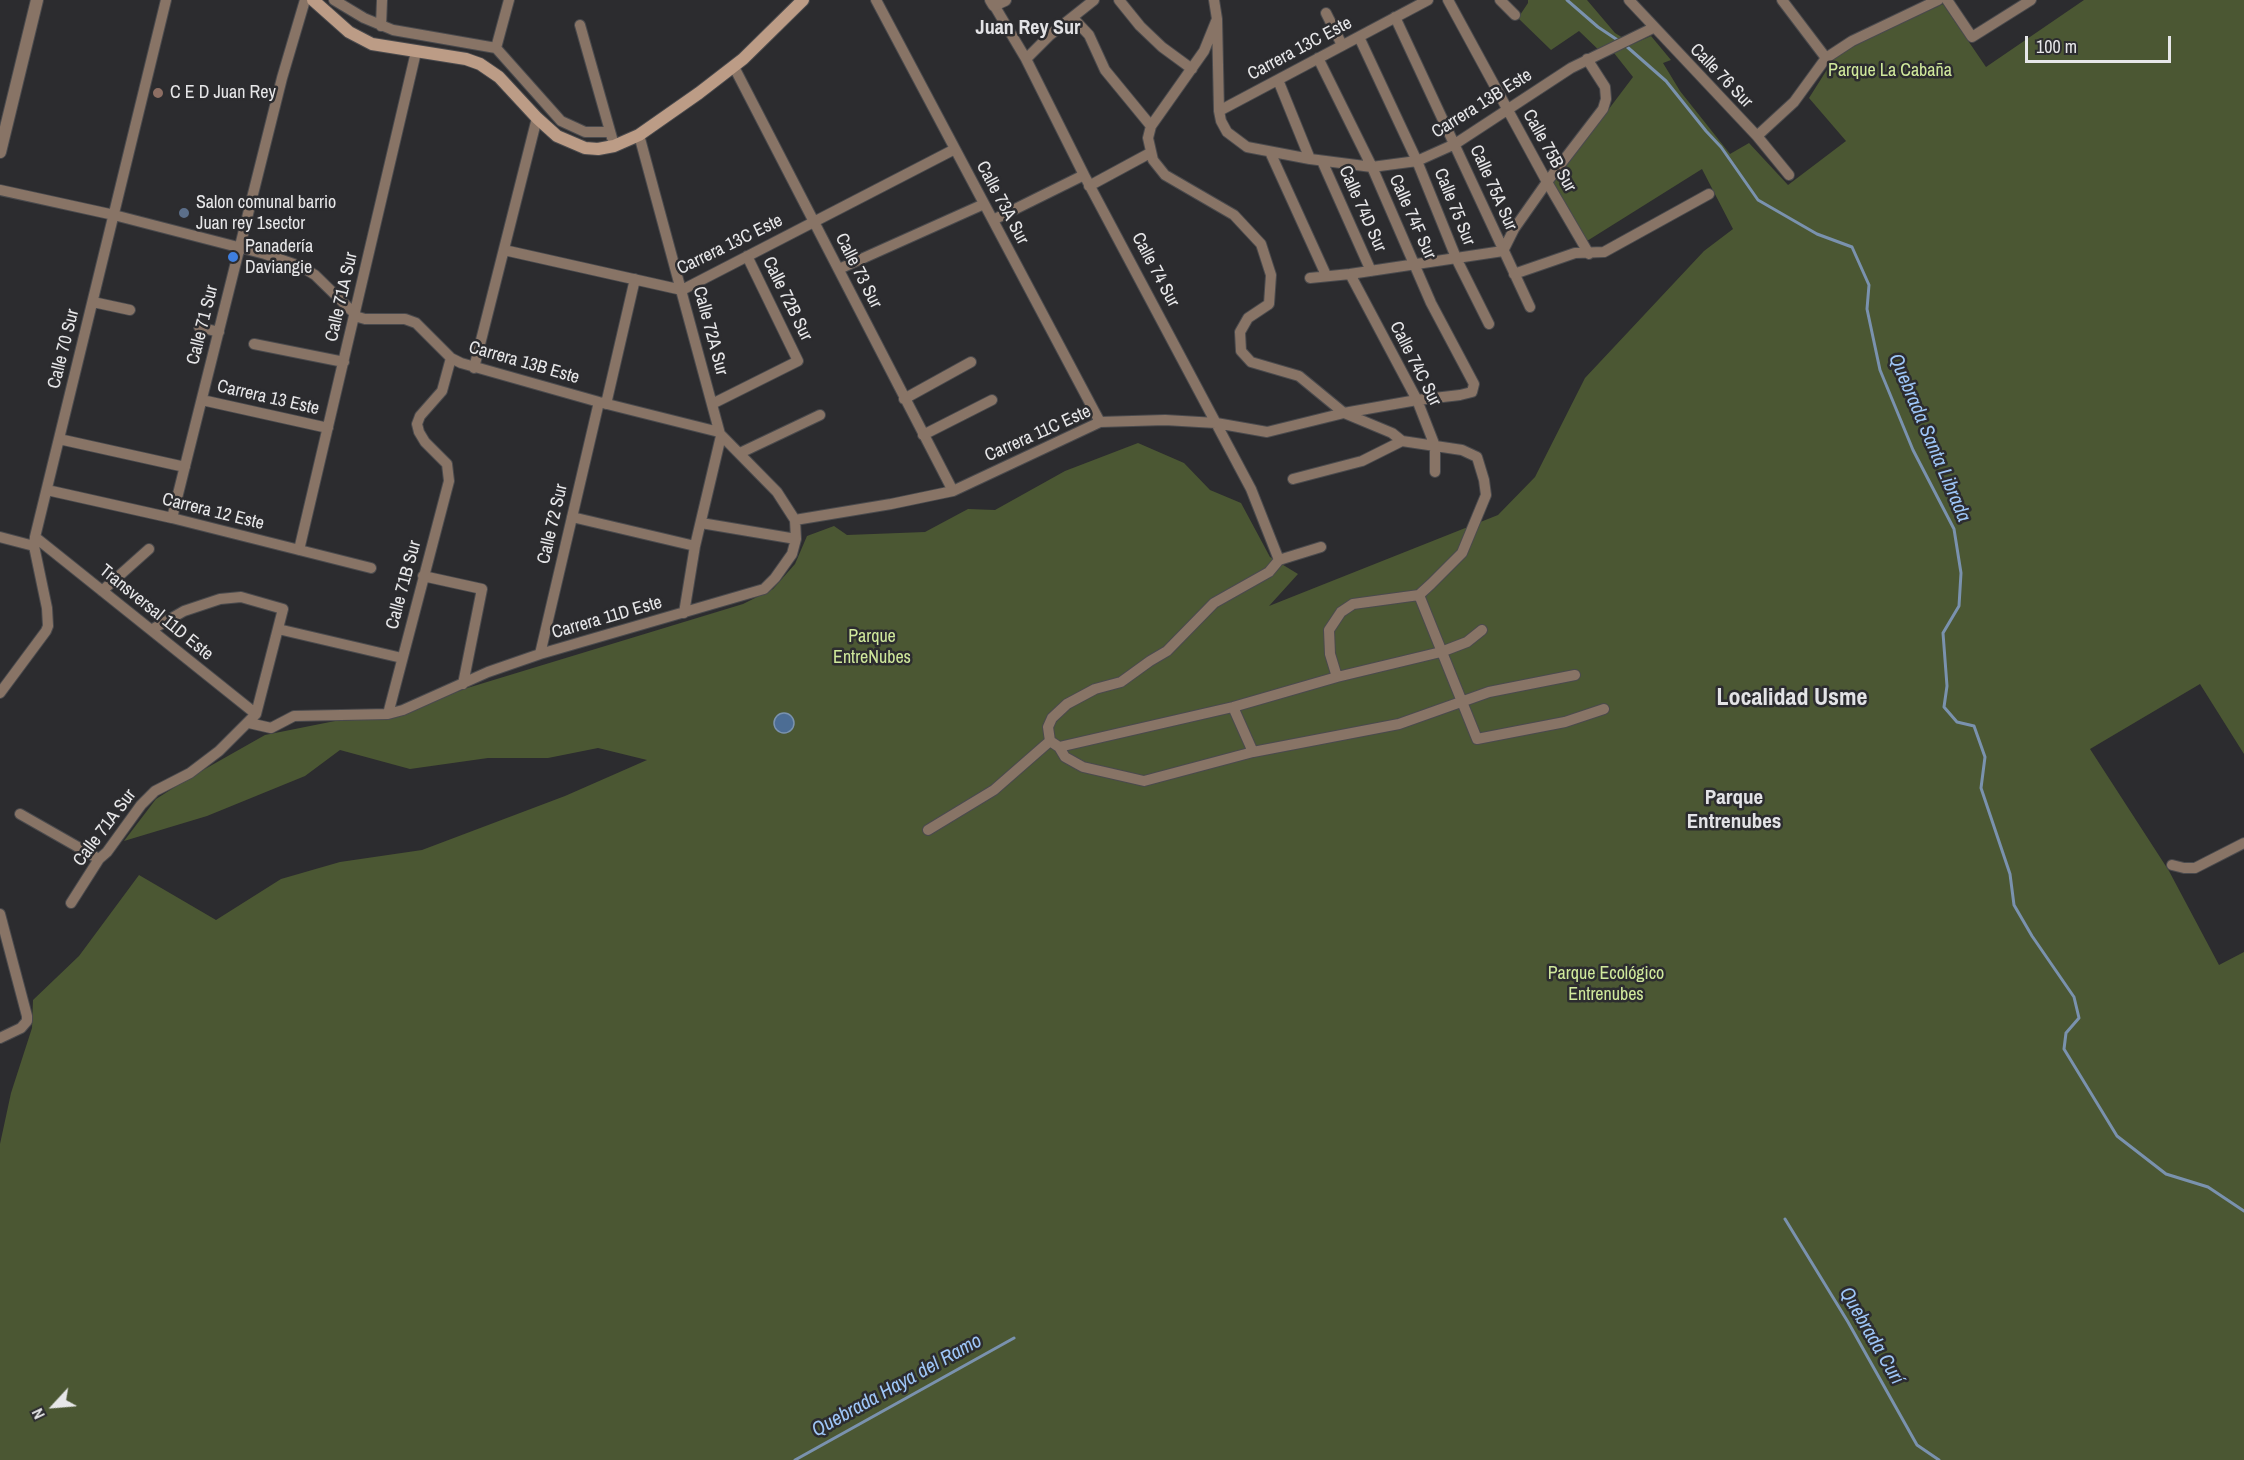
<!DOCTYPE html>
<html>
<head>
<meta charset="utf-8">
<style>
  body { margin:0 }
  #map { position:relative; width:2244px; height:1460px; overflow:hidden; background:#2c2c2f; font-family:"Archivo Narrow",sans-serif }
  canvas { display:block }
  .north { position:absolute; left:24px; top:1376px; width:60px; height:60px; -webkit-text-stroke:4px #2c2c2f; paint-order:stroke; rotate:244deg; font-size:16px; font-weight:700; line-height:24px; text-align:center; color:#e7e7e9 }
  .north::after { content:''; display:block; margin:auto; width:21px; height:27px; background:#e7e7e9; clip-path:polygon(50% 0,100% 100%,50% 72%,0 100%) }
  .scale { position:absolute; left:2025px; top:36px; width:146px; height:27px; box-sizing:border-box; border:3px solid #e7e7e9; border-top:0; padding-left:8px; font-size:18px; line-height:21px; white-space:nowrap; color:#e7e7e9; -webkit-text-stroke:4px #2c2c2f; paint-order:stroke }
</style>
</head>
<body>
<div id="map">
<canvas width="2244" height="1460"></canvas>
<div class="north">N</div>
<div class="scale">100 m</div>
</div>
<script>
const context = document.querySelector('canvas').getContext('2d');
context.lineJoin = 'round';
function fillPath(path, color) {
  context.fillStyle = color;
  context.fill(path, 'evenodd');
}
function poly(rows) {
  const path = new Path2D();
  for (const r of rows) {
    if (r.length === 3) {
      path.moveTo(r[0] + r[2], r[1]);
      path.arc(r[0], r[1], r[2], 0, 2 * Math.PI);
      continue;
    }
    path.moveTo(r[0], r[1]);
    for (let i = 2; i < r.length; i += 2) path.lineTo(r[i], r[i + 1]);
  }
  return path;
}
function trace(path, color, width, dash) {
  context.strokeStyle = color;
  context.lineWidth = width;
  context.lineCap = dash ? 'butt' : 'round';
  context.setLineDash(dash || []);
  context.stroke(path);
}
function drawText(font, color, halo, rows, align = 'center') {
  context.font = font + ' "Archivo Narrow",sans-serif';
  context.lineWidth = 5;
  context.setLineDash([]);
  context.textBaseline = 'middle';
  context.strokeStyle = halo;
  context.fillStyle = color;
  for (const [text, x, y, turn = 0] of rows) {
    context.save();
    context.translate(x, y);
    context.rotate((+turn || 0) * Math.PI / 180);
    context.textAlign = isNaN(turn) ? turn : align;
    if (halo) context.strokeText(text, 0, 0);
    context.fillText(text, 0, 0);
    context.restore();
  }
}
const green = poly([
  [1528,0,1587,0,1615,33,1633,44,1651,36,1671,60,1663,63,1680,91,1730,154,1749,143,1788,185,1846,141,1809,98,1835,57,1871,37,1943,4,1986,67,2084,0,2244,0,2244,754,2200,684,2090,749,2169,871,2219,965,2244,952,2244,1460,0,1460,0,1144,11,1093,32,1028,33,1000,79,956,139,875,216,920,281,879,340,862,422,850,565,796,647,760,598,748,548,758,488,758,410,769,340,750,305,776,207,816,124,841,156,799,189,778,265,735,335,721,394,718,464,689,743,604,773,589,795,564,807,536,834,526,847,535,925,532,968,509,995,510,1065,471,1138,443,1184,463,1210,490,1241,503,1270,557,1298,574,1269,606,1498,515,1535,477,1585,378,1704,251,1733,229,1702,169,1587,241,1553,183,1633,77,1614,53,1606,57,1579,31,1551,50,1518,18,1528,3]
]);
const water = poly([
  [784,723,10]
]);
const stream = poly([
  [1567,0,1598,27,1619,41],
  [1625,45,1666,81,1706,131,1721,147,1758,200,1817,234,1852,247,1869,285,1867,309,1880,370,1913,450,1954,529,1961,573,1959,606,1943,633,1947,686,1944,707,1957,722,1974,726,1985,757,1981,788,2010,874,2014,905,2032,936,2074,997,2079,1018,2066,1033,2064,1049,2117,1136,2166,1174,2208,1187,2244,1211],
  [1785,1219,1848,1322,1917,1445,1939,1460],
  [795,1460,1014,1338]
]);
const minor = poly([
  [334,0,364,18,393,30,496,48,561,121,585,132,610,132],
  [876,0,1100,422],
  [1119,0,1140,26,1162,47,1192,69],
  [1214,0,1217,19,1219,111,1221,121,1227,132,1247,147,1310,159,1372,167,1417,161,1455,144,1571,68,1653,28],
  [1448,0,1547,182,1589,254],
  [1500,0,1515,15],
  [1629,0,1757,136,1789,175],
  [1782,0,1826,58],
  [1947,0,1972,37,2031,0],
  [994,5,1026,59,1084,175,1251,489,1279,560],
  [1326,13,1342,45],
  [1395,17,1530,307],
  [1073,18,1089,35,1105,70,1151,126],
  [1217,19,1204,51,1151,126,1148,138,1153,160,1165,175,1234,215,1261,244,1271,275,1269,304,1248,318,1240,332,1241,351,1251,362,1299,376,1344,413,1392,433,1402,441,1462,450,1477,457,1484,480,1486,495,1462,553,1431,584,1419,595,1353,604,1341,612,1329,630,1330,654,1337,677],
  [580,25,612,138],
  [381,26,382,0],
  [1359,37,1417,161,1457,260,1489,324],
  [496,48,509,0],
  [1026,59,1050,35,1094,0],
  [734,67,953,491],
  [1278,80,1310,159],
  [1219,111,1428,0],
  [639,135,720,434,777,492,795,520],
  [1757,136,1794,102,1826,58,1852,41,1938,0],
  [1270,152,1326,275],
  [1322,161,1371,271],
  [1089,186,1150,153],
  [0,190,114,215,265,254,302,267,315,275,358,317,365,319,405,319,416,323,451,358,461,363,599,402,719,432],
  [993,220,1084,175],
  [504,250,682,290,955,149],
  [839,269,984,204],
  [1350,274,1417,400,1435,446,1435,472],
  [1514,274,1575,253,1604,252,1709,194],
  [1310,278,1350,274,1503,251,1514,229,1547,182,1603,109,1606,99,1605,87,1587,59],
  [93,302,130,310],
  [199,327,219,332],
  [254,344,344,362],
  [474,368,537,118],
  [904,399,971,362],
  [202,400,328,428],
  [606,404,635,279],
  [712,404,798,361,747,256],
  [923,435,992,400],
  [59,439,185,467],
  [740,453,820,415],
  [1293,479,1362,461,1402,441],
  [47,490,172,518,371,568],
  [572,517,695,546],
  [172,518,282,78,305,0],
  [795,520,891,504,953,491,1100,422,1165,420,1216,423,1267,432,1344,413,1417,400,1460,395,1472,392,1474,384,1431,303,1372,167,1318,58],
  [701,523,796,539],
  [0,537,34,546],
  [35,537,256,714],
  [299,550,416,52],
  [423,576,482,589,463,684],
  [102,591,149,549],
  [1419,595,1477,739,1565,722,1604,709],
  [684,613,695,546,721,436],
  [278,629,402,658],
  [540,654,599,402],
  [0,693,46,631,48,626,47,608,34,546,35,537,166,0],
  [1233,707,1253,752],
  [388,714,449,481,447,464,425,442,419,432,417,424,420,416,442,391,451,358],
  [249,723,271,728,294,716,388,714,403,710,488,672,540,654,764,589,775,578,792,554,796,539,795,520],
  [1050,741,1059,747,1065,757,1083,767,1144,781,1253,752,1399,724,1489,692,1575,675],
  [1050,741,1048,727,1052,718,1067,704,1095,689,1121,682,1150,661,1167,651,1214,603,1269,572,1279,560,1321,547],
  [1059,747,1233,707,1337,677,1441,652,1467,642,1482,630],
  [20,814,99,859],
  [928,830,994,790,1050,741],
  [2172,865,2184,868,2195,868,2244,843],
  [71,903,99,859,107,852,141,805,155,791,190,773,219,751,256,714,283,609,241,597,220,599,184,611,151,630],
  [0,914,27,1016,27,1021,21,1028,0,1038]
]);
const tertiary = poly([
  [991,0,994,5,1005,0],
  [0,152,37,0]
]);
const secondary = poly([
  [313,0,349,32,372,44,466,59,480,64,499,77,537,118,557,136,585,148,598,149,614,146,639,135,699,93,743,59,803,0]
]);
const markers = [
  [158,93,6,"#8d6e63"],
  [184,213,6,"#5c6f8a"],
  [233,257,6,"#3f7fe0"]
];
const streetNames = [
  ["Carrera 13C Este",1300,49,-28],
  ["Calle 76 Sur",1721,76,46],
  ["Carrera 13B Este",1482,104,-32],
  ["Calle 75B Sur",1549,151,61],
  ["Calle 75A Sur",1493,188,66],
  ["Calle 73A Sur",1002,203,62],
  ["Calle 75 Sur",1454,207,68],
  ["Calle 74D Sur",1362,209,66],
  ["Calle 74F Sur",1412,217,66],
  ["Carrera 13C Este",730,245,-26],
  ["Calle 74 Sur",1155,270,62],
  ["Calle 73 Sur",858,271,63],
  ["Calle 71A Sur",342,297,-77],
  ["Calle 72B Sur",787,299,64],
  ["Calle 71 Sur",203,325,-76],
  ["Calle 72A Sur",710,331,75],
  ["Calle 70 Sur",64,349,-76],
  ["Carrera 13B Este",524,363,16],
  ["Calle 74C Sur",1415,364,63],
  ["Carrera 13 Este",268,398,13],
  ["Carrera 11C Este",1038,434,-24],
  ["Carrera 12 Este",213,512,14],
  ["Calle 72 Sur",553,524,-77],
  ["Calle 71B Sur",404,585,-75],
  ["Transversal 11D Este",156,613,39],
  ["Carrera 11D Este",607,618,-16],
  ["Calle 71A Sur",105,828,-53]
];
const parkNames = [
  ["Parque La Cabaña",1890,71],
  ["Parque",872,637],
  ["EntreNubes",872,658],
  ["Parque Ecológico",1606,974],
  ["Entrenubes",1606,995]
];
const poiNames = [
  ["C E D Juan Rey",170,93],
  ["Salon comunal barrio",196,203],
  ["Juan rey 1sector",196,224],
  ["Panadería",245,247],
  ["Daviangie",245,268]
];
const neighbourhoodNames = [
  ["Juan Rey Sur",1028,29]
];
const waterNames = [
  ["Quebrada Santa Librada",1929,438,67],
  ["Quebrada Curí",1871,1336,60],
  ["Quebrada Haya del Ramo",897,1386,-29]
];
const quarterNames = [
  ["Parque",1734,798],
  ["Entrenubes",1734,822]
];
const districtNames = [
  ["Localidad Usme",1792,699]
];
fillPath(green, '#4b5733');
fillPath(water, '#4c6d94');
trace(water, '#7a92ae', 1.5);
trace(stream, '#7a92ae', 3);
trace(minor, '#4a4a4d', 12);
trace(tertiary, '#4a4a4d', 14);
trace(secondary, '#4a4a4d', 14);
trace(minor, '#887466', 10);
trace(tertiary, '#887466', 12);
trace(secondary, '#bc9c86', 12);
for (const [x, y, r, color] of markers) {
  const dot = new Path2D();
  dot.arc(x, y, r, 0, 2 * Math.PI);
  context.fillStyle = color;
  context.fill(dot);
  trace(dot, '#2c2c2f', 2);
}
drawText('18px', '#e7e7e9', '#2c2c2f', streetNames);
drawText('18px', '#d0e99c', '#2c2c2f', parkNames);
drawText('18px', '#e7e7e9', '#2c2c2f', poiNames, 'left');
drawText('bold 20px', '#e3e3e6', '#2c2c2f', neighbourhoodNames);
drawText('italic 20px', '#9ec6f7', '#2c2c2f', waterNames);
drawText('bold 21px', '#e3e3e6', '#2c2c2f', quarterNames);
drawText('bold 24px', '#e3e3e6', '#2c2c2f', districtNames);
</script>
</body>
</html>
